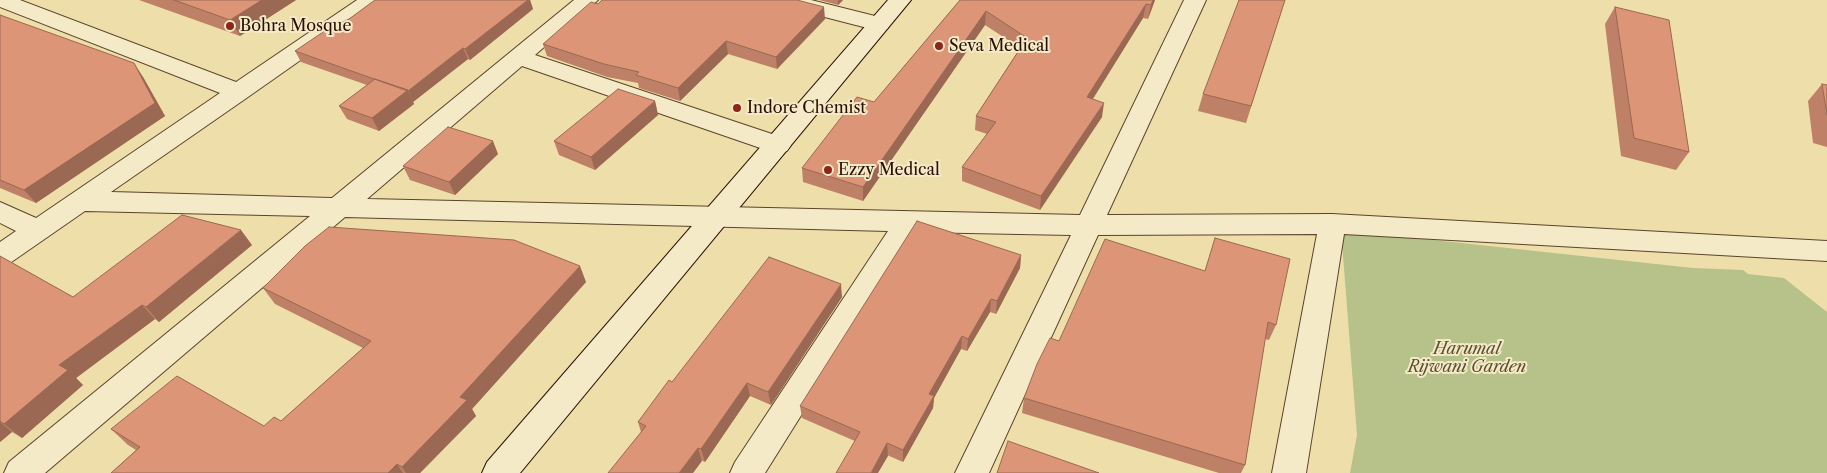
<!DOCTYPE html>
<html>
<head>
<meta charset="utf-8">
<style>
  body { margin:0 }
  canvas { display:block; background:#eedeaa }
</style>
</head>
<body>
<canvas width="1827" height="473"></canvas>
<script>
const context = document.querySelector('canvas').getContext('2d');
context.lineJoin = 'round';
function fillPath(path, color) {
  context.fillStyle = color;
  context.fill(path, 'evenodd');
}
function poly(rows) {
  const path = new Path2D();
  for (const r of rows) {
    path.moveTo(r[0], r[1]);
    for (let i = 2; i < r.length; i += 2) path.lineTo(r[i], r[i + 1]);
  }
  return path;
}
function trace(path, color, width, dash) {
  context.strokeStyle = color;
  context.lineWidth = width;
  context.lineCap = dash ? 'butt' : 'round';
  context.setLineDash(dash || []);
  context.stroke(path);
}
function drawText(font, color, halo, rows, align = 'center') {
  context.font = font + ' "Libre Caslon Text",serif';
  context.lineWidth = 4;
  context.setLineDash([]);
  context.textBaseline = 'middle';
  context.strokeStyle = halo;
  context.fillStyle = color;
  for (const [text, x, y, turn = 0] of rows) {
    context.save();
    context.translate(x, y);
    context.rotate((+turn || 0) * Math.PI / 180);
    context.textAlign = isNaN(turn) ? turn : align;
    if (halo) context.strokeText(text, 0, 0);
    context.fillText(text, 0, 0);
    context.restore();
  }
}
const green = poly([
  [1341,230,1693,268,1743,270,1748,274,1784,278,1827,312,1827,473,1350,473,1357,435]
]);
const street = poly([
  [0,0,20,0,236,82,357,0,382,0,379,5,248,97,111,192,332,198,574,0,598,0,535,55,787,139,791,145,787,151,778,153,769,151,522,66,367,199,1080,215,1184,0,1206,0,1107,215,1332,214,1827,241,1827,261,1344,234,1306,473,1272,473,1317,234,1098,235,989,473,955,473,1071,235,916,232,765,473,730,473,735,462,888,231,345,217,45,473,4,473,9,462,310,216,85,211,10,263,0,266,0,242,16,231,0,223,0,202,36,218,220,93,0,7,0,0],
  [775,0,811,0,887,19,890,24,887,29,879,31,778,5,775,0]
]);
const secondary = poly([
  [888,0,911,0,520,473,482,473,487,462,888,0]
]);
const wall = poly([
  [139,0,296,0,240,36],
  [375,0,530,0,533,9,470,60,468,59,413,102,414,104,379,131,347,119,339,106,367,85,301,62,295,51,349,19],
  [819,0,843,0,838,5],
  [960,0,1155,0,1148,19,1143,18,1093,99,1102,117,1040,210,962,181,962,167,987,134,975,130,976,116,1020,48,985,25,863,201,803,182,802,168,874,102],
  [1285,0,1246,123,1198,111,1203,94],
  [598,4,825,19,777,69,728,54,680,101,639,88,638,83,607,77,547,56,543,44],
  [1615,7,1689,152,1676,170,1621,156,1605,24],
  [0,15,143,77,165,116,36,203,0,188],
  [1822,84,1827,85,1827,147,1813,143,1808,101],
  [655,101,658,115,595,170,559,155,554,141],
  [498,154,455,195,410,180,403,166],
  [1215,238,1276,325,1269,340,1265,339,1245,465,1241,473,1219,473,1022,413,1024,398,1059,341,1205,271],
  [252,245,159,322,155,319,76,378,83,385,22,438,12,432,0,442,0,256,73,297],
  [1021,255,1020,268,996,314,990,312,967,351,961,349,934,398,933,408,903,462,802,418,800,406],
  [586,282,472,409,476,416,420,473,111,473,136,450,128,445,111,429,264,426,281,421,363,348,275,304,263,288],
  [842,297,771,405,750,396,705,462,641,432,638,422,672,382]
]);
const shadedWall = poly([
  [262,0,296,0,240,36,230,20],
  [528,0,530,0,533,9,470,60,465,49],
  [838,0,843,0,838,5],
  [1153,0,1155,0,1148,19,1151,5],
  [1146,4,1143,18,1085,111,1087,97],
  [824,7,825,19,777,69,776,57],
  [986,11,985,25,863,201,863,187],
  [726,41,728,54,680,101,678,88],
  [463,48,468,59,413,102,408,91],
  [134,63,143,77,165,116,36,203,24,190],
  [408,90,414,104,379,131,372,118],
  [655,101,658,115,595,170,591,157],
  [1104,103,1102,117,1040,210,1041,196],
  [493,141,498,154,455,195,449,182],
  [241,230,252,245,159,322,146,307],
  [1021,255,1020,268,996,314,997,301],
  [580,266,586,282,472,409,476,416,420,473,406,473,402,467,460,397],
  [841,284,842,297,771,405,768,392],
  [991,299,990,312,967,351,968,339],
  [142,305,155,319,76,378,83,385,22,438,4,424,59,365],
  [962,336,961,349,934,398,933,408,903,462,903,450,929,394],
  [747,383,750,396,705,462,701,449],
  [0,422,12,432,0,442],
  [887,443,888,456,878,473,871,473],
  [698,448,702,461,693,473,679,473],
  [397,464,403,473,388,473]
]);
const building = poly([
  [174,0,262,0,230,20,174,0],
  [375,0,528,0,465,49,463,48,408,91,295,51,326,30,349,19,375,0],
  [602,0,797,0,824,7,776,57,726,41,678,88,636,75,639,72,604,64,543,44,591,2,598,4,602,0],
  [960,0,1153,0,1151,5,1146,4,1087,97,1104,103,1041,196,962,167,996,122,976,116,1027,38,986,11,863,187,802,168,857,97,874,102,960,0],
  [1239,0,1285,0,1251,106,1203,94,1239,0],
  [1615,7,1669,20,1689,152,1634,138,1615,7],
  [0,15,134,63,155,103,24,190,0,180,0,15],
  [375,79,408,90,372,118,339,106,375,79],
  [1822,84,1827,85,1827,115,1822,84],
  [618,89,655,101,591,157,554,141,618,89],
  [448,127,493,141,449,182,403,166,448,127],
  [182,215,241,230,146,307,142,305,59,365,68,370,4,424,0,421,0,256,73,297,182,215],
  [917,221,1021,255,997,301,991,299,968,339,962,336,929,394,934,396,903,450,887,443,871,473,836,473,860,432,800,406,917,221],
  [329,227,514,240,580,266,460,397,467,400,402,467,397,464,388,473,111,473,140,447,111,429,177,376,264,426,274,417,281,421,371,341,263,288,305,246,329,227],
  [1215,238,1290,259,1276,325,1268,322,1245,465,1024,398,1037,364,1050,338,1059,341,1105,239,1205,271,1215,238],
  [769,257,841,284,768,392,747,383,701,449,698,448,679,473,608,473,646,426,638,422,669,380,672,382,769,257],
  [1008,441,1099,473,997,473,1008,441]
]);
const markers = [
  [230,26,5,"#8f2418"],
  [939,46,5,"#8f2418"],
  [737,108,5,"#8f2418"],
  [828,170,5,"#8f2418"]
];
const poiNames = [
  ["Bohra Mosque",240,26],
  ["Seva Medical",949,46],
  ["Indore Chemist",747,108],
  ["Ezzy Medical",838,170]
];
const parkNames = [
  ["Harumal",1467,349],
  ["Rijwani Garden",1467,367]
];
fillPath(green, '#b6c28a');
trace(street, '#5b442b', 2);
trace(secondary, '#2a1001', 2);
fillPath(street, '#f4eac8');
fillPath(secondary, '#f4eac8');
fillPath(wall, '#be8066');
fillPath(shadedWall, '#9b6853');
fillPath(building, '#dd9577');
trace(building, '#9b6853', 1);
for (const [x, y, r, color] of markers) {
  const dot = new Path2D();
  dot.arc(x, y, r, 0, 2 * Math.PI);
  context.fillStyle = color;
  context.fill(dot);
  trace(dot, '#f4eac8', 2);
}
drawText('16px', '#2a1001', '#f4eac8', poiNames, 'left');
drawText('italic 16px', '#5b4e31', '#f4eac8', parkNames);
</script>
</body>
</html>
